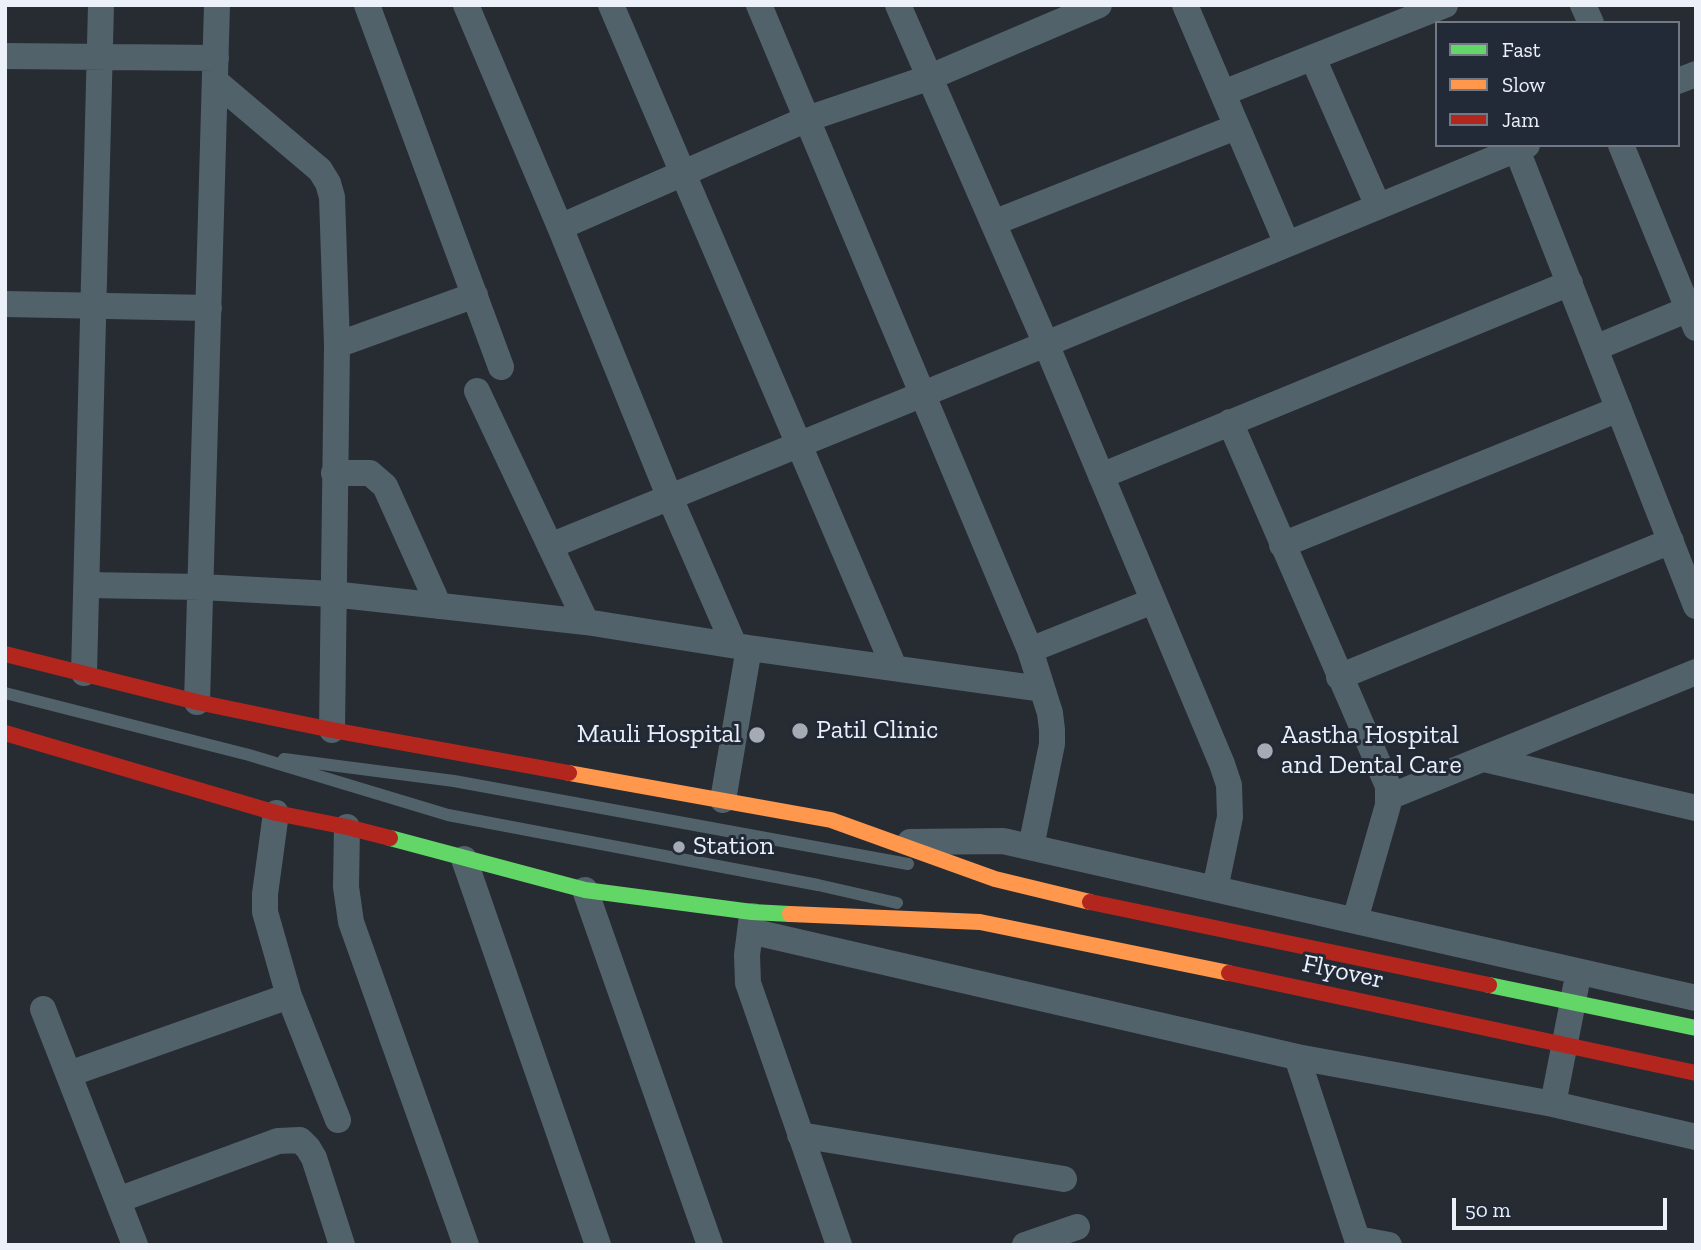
<!DOCTYPE html>
<html>
<head>
<meta charset="utf-8">
<style>
  body { margin:0 }
  #map { position:relative; width:1701px; height:1250px; overflow:hidden; background:#272b32; font-family:"Zilla Slab",serif }
  canvas { display:block }
  .frame { position:absolute; inset:0; border:7px solid #ebf0f9; pointer-events:none }
  .legend { position:absolute; left:1435px; top:21px; width:245px; height:126px; box-sizing:border-box; background:#222a37; border:2px solid #727985; margin:0; padding:9px 12px; list-style:none; font-size:21px; color:#ebf0f9 }
  .legend li { display:flex; align-items:center; gap:14px; height:35px }
  .legend b { width:35px; border:2px solid #727985 }
  .scale { position:absolute; left:1452px; top:1198px; width:215px; height:32px; box-sizing:border-box; border:4px solid #ebf0f9; border-top:0; padding-left:9px; font-size:21px; line-height:24px; white-space:nowrap; color:#ebf0f9; -webkit-text-stroke:5px #222a37; paint-order:stroke }
</style>
</head>
<body>
<div id="map">
<canvas width="1701" height="1250"></canvas>
<div class="frame"></div>
<ul class="legend">
<li><b style="height:9px;background:#63d668"></b>Fast</li>
<li><b style="height:9px;background:#ff974d"></b>Slow</li>
<li><b style="height:9px;background:#b3261e"></b>Jam</li>
</ul>
<div class="scale">50 m</div>
</div>
<script>
const context = document.querySelector('canvas').getContext('2d');
context.lineJoin = 'round';
function poly(rows) {
  const path = new Path2D();
  for (const r of rows) {
    path.moveTo(r[0], r[1]);
    for (let i = 2; i < r.length; i += 2) path.lineTo(r[i], r[i + 1]);
  }
  return path;
}
function trace(path, color, width, dash) {
  context.strokeStyle = color;
  context.lineWidth = width;
  context.lineCap = dash ? 'butt' : 'round';
  context.setLineDash(dash || []);
  context.stroke(path);
}
function drawText(font, color, halo, rows, align = 'center') {
  context.font = font + ' "Zilla Slab",serif';
  context.lineWidth = 6;
  context.setLineDash([]);
  context.textBaseline = 'middle';
  context.strokeStyle = halo;
  context.fillStyle = color;
  for (const [text, x, y, turn = 0] of rows) {
    context.save();
    context.translate(x, y);
    context.rotate((+turn || 0) * Math.PI / 180);
    context.textAlign = isNaN(turn) ? turn : align;
    if (halo) context.strokeText(text, 0, 0);
    context.fillText(text, 0, 0);
    context.restore();
  }
}
const lane = poly([
  [5,693,249,755,448,815,818,885,897,903],
  [284,759,454,781,908,864]
]);
const street = poly([
  [367,5,501,367],
  [466,5,560,227,670,498,734,645],
  [611,5,894,667],
  [759,5,1030,650,1050,713,1052,730,1052,744,1031,847],
  [898,5,1046,344,1222,764,1229,785,1230,817,1215,889],
  [1185,5,1287,244],
  [1583,5,1591,23],
  [5,56,216,58],
  [1313,58,1378,206],
  [215,81,320,170,328,183,332,197,337,345,332,730],
  [1678,81,1696,74],
  [1223,93,1445,5],
  [1621,145,1696,328],
  [1517,150,1696,606],
  [993,223,1236,127],
  [560,227,807,119,928,78,1099,5],
  [5,304,209,308],
  [337,345,475,295],
  [1595,348,1696,306],
  [477,391,586,622],
  [1230,422,1388,786,1388,805,1355,920],
  [334,473,370,473,385,486,439,606],
  [1101,476,1570,283],
  [1282,545,1619,409],
  [550,546,1046,344,1527,145],
  [87,585,201,587,332,594,586,622,749,648,1042,689],
  [1030,650,1153,601],
  [84,673,101,5],
  [1339,677,1671,541],
  [197,702,217,5],
  [1484,759,1696,808],
  [1389,797,1696,672],
  [723,800,749,648],
  [276,813,265,894,265,912,289,996,338,1120],
  [347,827,346,887,351,922,466,1245],
  [910,842,1003,841,1696,998],
  [464,859,598,1245],
  [585,890,710,1245],
  [752,916,747,955,748,983,839,1245],
  [750,931,1297,1057,1553,1104,1696,1137],
  [43,1009,135,1245],
  [1297,1057,1359,1245],
  [69,1074,289,996],
  [1553,1104,1576,986],
  [800,1135,1064,1179],
  [118,1200,278,1141,300,1140,308,1148,314,1158,342,1245],
  [1357,1239,1389,1245],
  [1025,1245,1077,1227]
]);
const fast = poly([
  [390,838,585,890,752,912,790,914],
  [1489,985,1696,1028]
]);
const slow = poly([
  [569,773,831,820,995,879,1090,902],
  [790,914,980,922,1229,973]
]);
const jam = poly([
  [5,654,197,702,332,730,569,773],
  [5,733,276,813,347,827,390,838],
  [1090,902,1489,985],
  [1229,973,1696,1073]
]);
const markers = [
  [800,731,9,"#a6abb3"],
  [757,735,9,"#a6abb3"],
  [1265,751,9,"#a6abb3"],
  [679,847,7,"#a6abb3"]
];
const poiNames = [
  ["Patil Clinic",816,731],
  ["Mauli Hospital",741,735,"right"],
  ["Aastha Hospital",1281,736],
  ["and Dental Care",1281,766],
  ["Station",693,847]
];
const streetNames = [
  ["Flyover",1343,972,12]
];
trace(lane, '#52626a', 12);
trace(street, '#52626a', 26);
trace(fast, '#63d668', 16);
trace(slow, '#ff974d', 16);
trace(jam, '#b3261e', 16);
for (const [x, y, r, color] of markers) {
  const dot = new Path2D();
  dot.arc(x, y, r, 0, 2 * Math.PI);
  context.fillStyle = color;
  context.fill(dot);
  trace(dot, '#222a37', 2.5);
}
drawText('26px', '#ebf0f9', '#222a37', poiNames, 'left');
drawText('26px', '#ebf0f9', '#222a37', streetNames);
</script>
</body>
</html>
